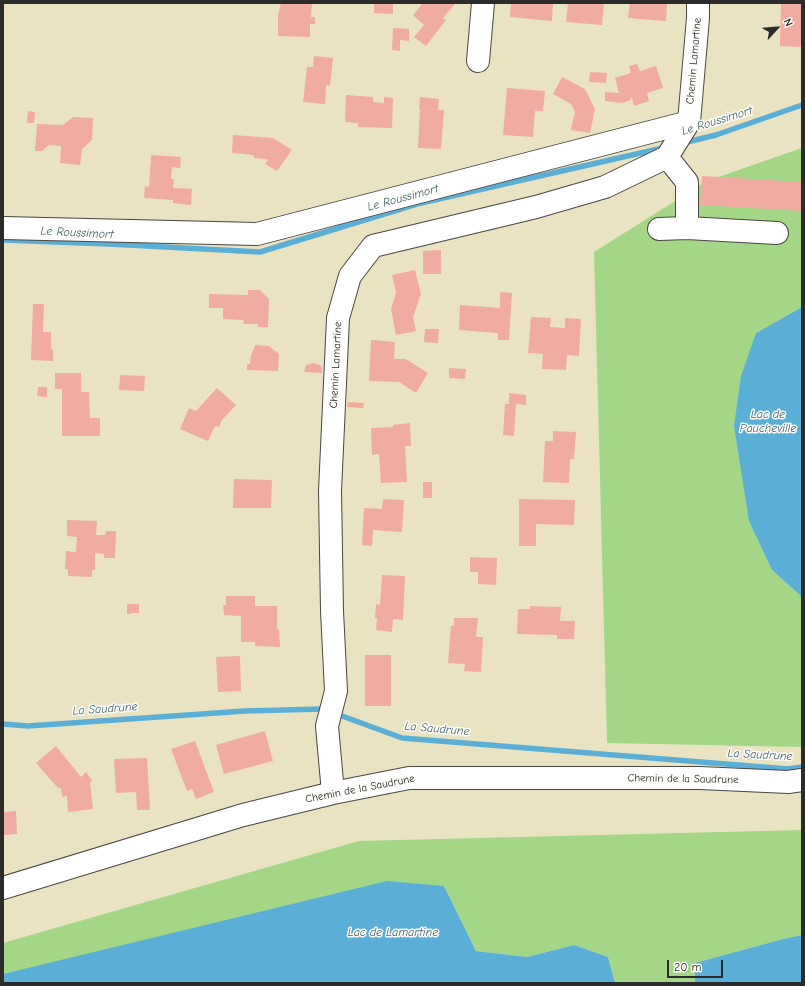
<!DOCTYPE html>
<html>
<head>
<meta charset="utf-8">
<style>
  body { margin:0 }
  #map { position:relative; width:805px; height:986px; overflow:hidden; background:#eae3c1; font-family:"Comic Neue",sans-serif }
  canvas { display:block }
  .frame { position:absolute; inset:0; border:4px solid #2b2b2b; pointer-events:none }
  .north { position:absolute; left:757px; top:8px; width:40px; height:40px; -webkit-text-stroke:3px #fdfcf7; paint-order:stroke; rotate:64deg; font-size:11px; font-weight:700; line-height:16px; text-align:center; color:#2b2b2b }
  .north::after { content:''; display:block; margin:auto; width:14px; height:18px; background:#2b2b2b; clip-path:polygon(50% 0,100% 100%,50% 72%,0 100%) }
  .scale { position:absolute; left:667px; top:960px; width:56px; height:18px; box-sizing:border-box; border:2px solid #2b2b2b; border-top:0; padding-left:5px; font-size:12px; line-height:14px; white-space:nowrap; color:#2b2b2b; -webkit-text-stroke:3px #fdfcf7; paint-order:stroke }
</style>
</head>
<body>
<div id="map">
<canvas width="805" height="986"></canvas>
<div class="frame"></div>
<div class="north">N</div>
<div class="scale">20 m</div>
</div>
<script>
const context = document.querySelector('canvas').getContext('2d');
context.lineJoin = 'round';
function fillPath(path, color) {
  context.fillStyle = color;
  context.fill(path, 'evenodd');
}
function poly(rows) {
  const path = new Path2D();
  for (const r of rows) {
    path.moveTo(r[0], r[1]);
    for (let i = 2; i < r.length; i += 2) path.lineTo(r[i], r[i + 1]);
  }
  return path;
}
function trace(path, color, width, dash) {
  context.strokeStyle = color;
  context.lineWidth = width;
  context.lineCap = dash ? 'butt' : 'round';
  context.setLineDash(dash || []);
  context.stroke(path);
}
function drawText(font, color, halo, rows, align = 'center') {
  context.font = font + ' "Comic Neue",sans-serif';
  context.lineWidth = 3;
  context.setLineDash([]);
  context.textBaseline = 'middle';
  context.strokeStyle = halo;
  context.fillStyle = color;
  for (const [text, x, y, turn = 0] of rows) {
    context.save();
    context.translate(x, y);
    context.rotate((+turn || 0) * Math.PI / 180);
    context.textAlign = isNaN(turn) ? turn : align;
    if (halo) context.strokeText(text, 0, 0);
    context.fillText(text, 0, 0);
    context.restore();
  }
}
const green = poly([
  [802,148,802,307,756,333,772,570,802,597,802,747,607,743,594,252,707,181],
  [802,830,802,935,783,939,695,963,695,983,676,983,675,981,671,983,615,983,608,957,574,945,527,957,476,951,444,886,3,974,3,943,359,841]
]);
const water = poly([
  [802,307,802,597,772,570,749,521,734,426,741,376,756,333],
  [387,881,444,886,476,951,527,957,574,945,608,957,615,983,3,983,3,974],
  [802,935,802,983,695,983,695,963,783,939]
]);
const stream = poly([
  [683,143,716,135,802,105],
  [3,240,109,244,260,252,417,204,667,147],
  [334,713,402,738,788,769,802,767],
  [3,724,28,726,245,711,323,709,326,710]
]);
const building = poly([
  [281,3,312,3,311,17,315,17,315,24,310,24,310,37,278,36,278,16],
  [374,3,393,3,393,14,374,13],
  [423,3,453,3,455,4,443,18,446,20,426,46,414,37,424,25,413,15],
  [511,3,553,3,552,21,510,17],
  [568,3,604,3,602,25,566,22],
  [630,3,667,3,666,21,628,18],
  [781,3,802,3,802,47,780,46],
  [393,28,409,29,409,41,400,40,400,51,392,50],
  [314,56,333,58,330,86,326,85,325,104,303,102,307,67,313,67],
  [637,64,640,71,656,66,663,88,647,93,649,101,634,106,632,98,630,98,631,100,622,103,605,101,605,92,619,93,615,78,631,73,629,66],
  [590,72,607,73,606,83,589,82],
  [562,77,585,89,595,109,590,133,571,130,575,112,571,104,553,94],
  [507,88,545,91,543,111,535,111,533,137,503,135],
  [346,95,373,97,373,102,384,103,384,97,393,98,392,128,358,127,358,123,345,122],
  [420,97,439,99,438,110,444,110,441,149,418,148,420,109,419,109],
  [28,111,35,112,34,123,27,123],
  [73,117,93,118,92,140,82,149,80,165,60,163,61,146,49,145,42,151,35,151,37,124,63,125],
  [233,135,273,138,292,150,277,171,265,164,268,160,266,159,254,158,254,155,232,153],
  [151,155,181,157,180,168,172,167,171,179,174,179,173,188,192,189,191,205,173,203,173,200,144,198,145,186,149,187],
  [702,176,802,182,802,211,700,205],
  [441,250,441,274,423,274,423,251],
  [415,270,421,294,413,317,416,331,396,335,391,309,396,293,392,275],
  [248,290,260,290,269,299,268,327,258,327,258,324,243,324,244,320,223,319,223,308,209,308,209,294,248,295],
  [500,292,512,293,509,340,498,340,498,333,459,330,460,305,500,308],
  [33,304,44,304,43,332,51,332,51,349,53,349,53,361,31,360],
  [531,317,551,318,550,327,565,328,565,318,581,319,579,356,567,355,566,370,542,369,543,354,528,353],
  [425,329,439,329,438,343,424,342],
  [371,340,395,342,394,359,406,359,428,373,416,393,399,382,369,381],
  [255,345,269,346,279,354,278,371,247,370,247,364,250,364,251,356],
  [313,363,320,365,322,368,322,373,304,372,306,365],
  [449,368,466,369,465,379,449,378],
  [55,373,81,373,81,392,89,392,90,418,100,418,100,436,62,436,62,389,55,389],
  [120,375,145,376,144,391,119,390],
  [38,387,47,387,47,397,37,396],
  [217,388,236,405,222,420,219,427,215,426,208,441,180,429,189,408,196,411],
  [509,393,526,395,526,405,516,404,514,436,503,435,505,404,509,404],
  [348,402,364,403,363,408,347,407],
  [410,423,411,446,405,446,407,482,381,483,379,454,372,455,371,428,393,427,393,425],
  [553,431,576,432,574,459,570,459,569,483,543,482,545,441,553,441],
  [234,479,272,480,271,508,233,508],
  [423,482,432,482,432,498,423,498],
  [383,499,404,500,402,532,373,530,372,546,362,545,364,508,382,509],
  [519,499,575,500,574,525,536,524,536,546,519,546],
  [67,520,97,521,96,535,105,535,106,531,116,531,115,558,104,558,104,554,95,553,95,570,92,570,92,577,68,576,68,569,65,569,66,551,76,552,77,537,67,536],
  [470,557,497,558,496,585,478,584,478,572,470,572],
  [382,575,405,576,403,620,393,619,392,632,376,630,377,618,375,618,376,604,380,605],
  [226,596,255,596,255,606,277,606,277,629,279,629,280,647,255,646,255,642,241,642,241,616,224,615,223,605,226,605],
  [127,604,139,604,139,613,131,613,131,614,127,614],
  [530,606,561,607,560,621,575,621,574,639,557,639,557,635,517,634,518,609,530,609],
  [454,618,478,618,476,637,483,637,481,672,464,671,465,664,448,663,451,626,454,626],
  [365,655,391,655,391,706,365,706],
  [240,656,241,691,218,692,216,657],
  [265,731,273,761,224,774,216,745],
  [195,741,214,792,196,799,192,789,187,791,171,749],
  [56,746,81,777,86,772,92,780,90,783,93,809,68,812,67,796,62,797,61,788,58,788,36,763],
  [147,758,150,810,137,810,136,792,116,793,114,759],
  [16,811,17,834,3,835,3,812]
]);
const minor = poly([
  [478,61,483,3],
  [667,157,687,182,687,228],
  [3,228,257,234,689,122],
  [659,229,687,228,777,233],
  [333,793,327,726,336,691,332,611,330,491,338,318,350,276,373,246,536,207,605,187,667,157,689,122,698,18,698,3],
  [3,888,243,815,333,793,409,778,700,778,788,782,802,780]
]);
const streetNames = [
  ["Chemin Lamartine",694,61,-85],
  ["Chemin Lamartine",336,365,-87],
  ["Chemin de la Saudrune",683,779,1],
  ["Chemin de la Saudrune",360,789,-11]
];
const waterNames = [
  ["Le Roussimort",717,121,-17],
  ["Le Roussimort",403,198,-15],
  ["Le Roussimort",77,233,3],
  ["Lac de",768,415],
  ["Paucheville",768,429],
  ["La Saudrune",105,709,-4],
  ["La Saudrune",437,729,5],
  ["La Saudrune",760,755,3],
  ["Lac de Lamartine",393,933]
];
fillPath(green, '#a3d787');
fillPath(water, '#5bafd7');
trace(stream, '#5bafd7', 5.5);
fillPath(building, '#f0aba3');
trace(minor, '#484742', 24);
trace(minor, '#fff', 22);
drawText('11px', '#2b2b2b', '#fdfcf7', streetNames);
drawText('italic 12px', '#3e6070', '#fdfcf7', waterNames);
</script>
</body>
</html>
